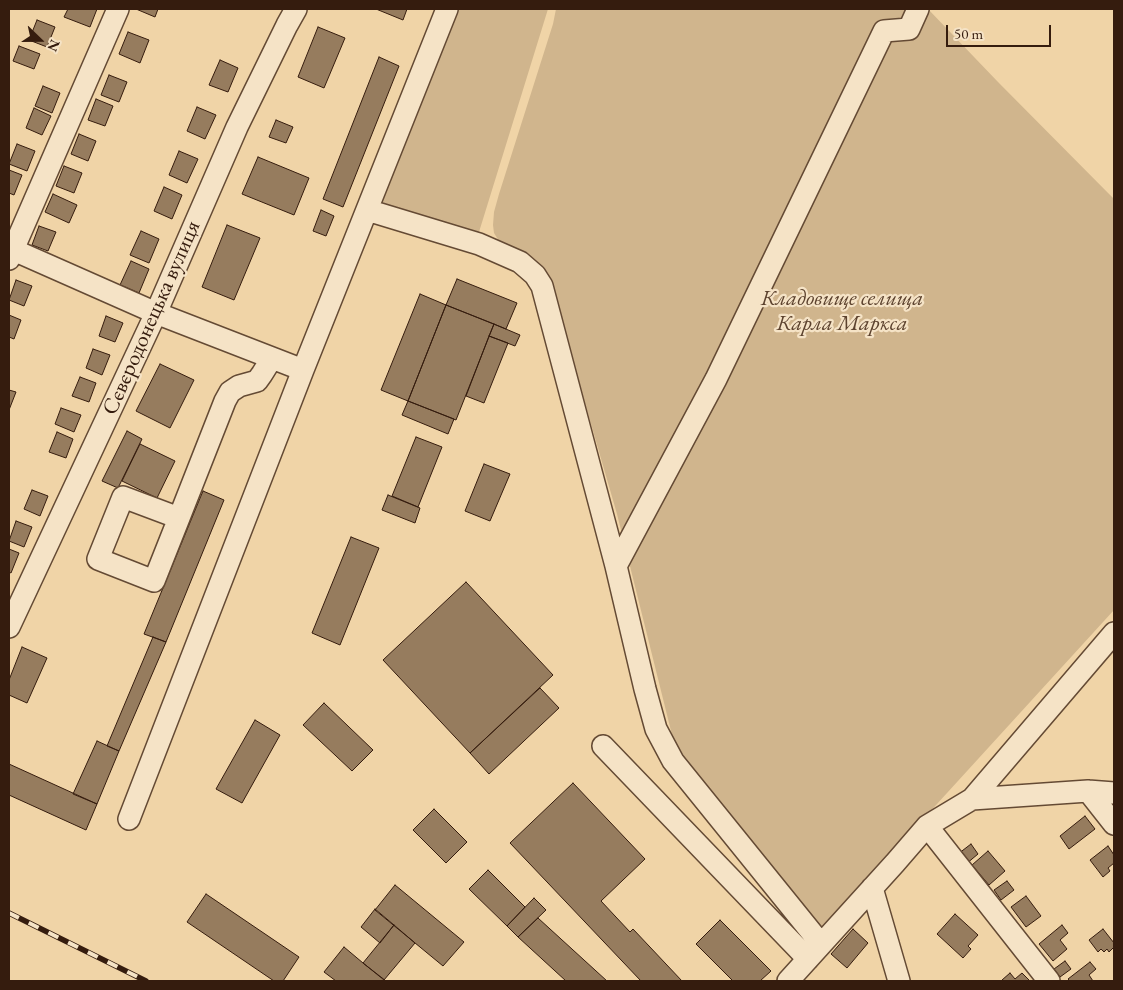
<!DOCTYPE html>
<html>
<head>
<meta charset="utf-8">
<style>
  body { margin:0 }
  #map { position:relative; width:1123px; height:990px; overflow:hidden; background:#f0d4a7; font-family:"EB Garamond",serif }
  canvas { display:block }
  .frame { position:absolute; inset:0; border:10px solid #351c0e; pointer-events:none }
  .north { position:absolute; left:15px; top:15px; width:50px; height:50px; -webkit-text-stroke:4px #f5e3c6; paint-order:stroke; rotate:112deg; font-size:14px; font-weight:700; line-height:20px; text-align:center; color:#351c0e }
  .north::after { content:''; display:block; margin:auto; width:18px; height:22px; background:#351c0e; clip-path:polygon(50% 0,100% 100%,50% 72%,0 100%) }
  .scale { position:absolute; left:946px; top:25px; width:105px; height:22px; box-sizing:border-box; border:2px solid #351c0e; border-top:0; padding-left:6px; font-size:15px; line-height:18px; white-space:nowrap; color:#351c0e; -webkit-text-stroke:4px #f5e3c6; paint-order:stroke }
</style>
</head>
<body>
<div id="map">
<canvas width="1123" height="990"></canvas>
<div class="frame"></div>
<div class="north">N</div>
<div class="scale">50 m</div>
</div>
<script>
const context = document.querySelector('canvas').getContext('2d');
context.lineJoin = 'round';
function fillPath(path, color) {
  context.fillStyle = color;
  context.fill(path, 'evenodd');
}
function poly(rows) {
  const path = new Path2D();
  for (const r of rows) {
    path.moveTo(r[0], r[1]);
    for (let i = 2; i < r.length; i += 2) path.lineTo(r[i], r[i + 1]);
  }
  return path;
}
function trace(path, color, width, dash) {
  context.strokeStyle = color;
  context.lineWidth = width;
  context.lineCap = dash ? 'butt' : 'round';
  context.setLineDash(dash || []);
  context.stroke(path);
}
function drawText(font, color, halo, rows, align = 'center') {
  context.font = font + ' "EB Garamond",serif';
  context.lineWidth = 4.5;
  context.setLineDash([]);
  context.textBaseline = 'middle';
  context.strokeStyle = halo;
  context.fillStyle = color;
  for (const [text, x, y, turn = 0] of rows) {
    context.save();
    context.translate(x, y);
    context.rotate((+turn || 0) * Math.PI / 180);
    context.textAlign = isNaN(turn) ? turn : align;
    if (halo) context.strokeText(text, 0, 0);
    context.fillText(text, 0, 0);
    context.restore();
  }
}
const green = poly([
  [454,9,548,9,479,232,389,206,384,204,381,197],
  [556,9,928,9,998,82,1114,199,1114,610,822,930,675,747,617,514,550,282,532,259,499,241,494,233,493,225,494,212,499,194,553,24]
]);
const building = poly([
  [68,9,97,9,90,27,64,17,68,9],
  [136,9,158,9,155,17,136,9],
  [376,9,407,9,403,20,376,9],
  [37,20,55,27,47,47,29,40,37,20],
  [318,27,345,38,324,88,298,77,318,27],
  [128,32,149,40,140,63,119,54,128,32],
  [19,46,40,54,34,69,13,61,19,46],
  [379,57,399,66,343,207,323,199,379,57],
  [220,60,238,68,228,92,209,85,220,60],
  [109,75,127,82,119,102,101,95,109,75],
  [43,86,60,93,52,113,35,106,43,86],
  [96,99,113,106,105,126,88,120,96,99],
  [197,107,216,115,205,139,187,131,197,107],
  [34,108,51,116,42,135,26,128,34,108],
  [276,120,293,127,286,143,269,137,276,120],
  [79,134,96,141,88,161,71,154,79,134],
  [17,144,35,151,27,171,9,164,17,144],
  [179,151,198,159,187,183,169,175,179,151],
  [258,157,309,178,294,215,242,194,258,157],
  [64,166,82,173,74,193,56,186,64,166],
  [9,170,22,175,14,195,9,193,9,170],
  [164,187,182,195,172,219,154,211,164,187],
  [53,194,77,205,69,223,45,212,53,194],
  [321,210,334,216,326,236,313,231,321,210],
  [227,225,260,238,234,300,202,287,227,225],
  [39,226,56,232,48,251,32,245,39,226],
  [141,231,159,239,149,263,130,255,141,231],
  [131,261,149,269,139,293,120,285,131,261],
  [457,279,517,303,506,329,446,305,457,279],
  [16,280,32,286,24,306,9,300,16,280],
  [420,294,446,305,408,401,381,390,420,294],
  [446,305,494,324,456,420,408,401,446,305],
  [9,315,21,320,14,339,9,337,9,315],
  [106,316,123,323,115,342,99,336,106,316],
  [494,324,520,335,515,346,489,336,494,324],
  [489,336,508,343,484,403,466,396,489,336],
  [93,349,110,355,102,375,86,368,93,349],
  [160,364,194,380,170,428,136,411,160,364],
  [80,377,96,383,89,402,72,396,80,377],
  [9,390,16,392,9,410,9,390],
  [408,401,454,419,448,434,402,415,408,401],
  [61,408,81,415,74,432,55,424,61,408],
  [127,431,142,439,118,488,102,481,127,431],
  [57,432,73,439,66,458,49,452,57,432],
  [416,437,442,447,418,507,392,496,416,437],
  [140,444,175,461,157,498,122,481,140,444],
  [484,464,510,474,490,521,465,511,484,464],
  [32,490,48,496,40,516,24,509,32,490],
  [203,491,224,500,166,642,144,634,203,491],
  [388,495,420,508,415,523,382,510,388,495],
  [16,521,32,527,24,547,9,541,16,521],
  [351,537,379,548,340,645,312,633,351,537],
  [9,549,19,553,11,573,9,572,9,549],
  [466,582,553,675,470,753,383,660,466,582],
  [153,637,166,642,119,751,107,746,153,637],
  [22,647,47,658,27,703,9,695,9,680,22,647],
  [540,688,559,708,489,774,470,753,540,688],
  [324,703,373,750,352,771,303,725,324,703],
  [255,720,280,735,242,803,216,789,255,720],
  [97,741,119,751,97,804,73,794,97,741],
  [9,764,97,804,86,830,9,795,9,764],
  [573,783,645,859,601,901,630,932,633,929,682,981,641,981,510,843,573,783],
  [434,809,467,842,446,863,413,830,434,809],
  [1085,816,1095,829,1069,849,1060,836,1085,816],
  [971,844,978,854,966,864,958,854,971,844],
  [1108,846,1114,855,1114,863,1108,868,1110,871,1103,877,1090,860,1108,846],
  [988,851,1005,871,989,885,972,865,988,851],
  [488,870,525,907,507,926,469,889,488,870],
  [1007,881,1014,890,1001,900,994,890,1007,881],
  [395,885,464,942,443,966,375,910,395,885],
  [206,894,299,957,283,981,274,981,187,922,206,894],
  [1026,896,1041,916,1026,927,1011,907,1026,896],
  [534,898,546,910,518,937,507,926,534,898],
  [375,909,394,925,380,943,361,927,375,909],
  [955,914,978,935,968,946,971,949,963,958,937,934,955,914],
  [538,918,607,981,566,981,518,937,538,918],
  [720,920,771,971,760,981,733,981,696,944,720,920],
  [394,925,415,943,384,980,363,963,394,925],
  [1062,925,1068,933,1060,940,1067,949,1053,961,1039,944,1062,925],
  [853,929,868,943,847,968,831,954,853,929],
  [1103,929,1114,943,1114,947,1109,952,1107,949,1104,952,1101,949,1098,952,1089,940,1103,929],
  [344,947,363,963,386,981,336,981,324,972,344,947],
  [1065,961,1071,969,1060,977,1054,969,1065,961],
  [1090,962,1096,969,1089,975,1093,981,1070,981,1068,979,1090,962],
  [1010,973,1015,979,1022,973,1030,981,1003,981,1002,980,1010,973]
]);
const minor = poly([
  [367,210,479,244,520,262,535,275,542,286,616,566,645,689,656,729,673,761,821,944],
  [9,248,156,313,303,370],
  [9,259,118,9],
  [179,518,123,497,98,559,154,581,179,518,225,401,230,392,239,386,257,381,262,374,272,358],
  [616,566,716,379,884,31,909,29,918,9],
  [9,627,156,313,237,127,287,25,296,9],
  [603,746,808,959],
  [1088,791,1114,824],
  [972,799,1114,633],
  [129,819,303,370,447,9],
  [927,826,1049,981],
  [872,888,899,981],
  [788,981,895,863,927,826,972,799,1088,791,1114,793]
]);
const rail = poly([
  [9,913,146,981]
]);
const parkNames = [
  ["Кладовище селища",842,299],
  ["Карла Маркса",842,324]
];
const streetNames = [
  ["Сєвєродонецька вулиця",152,318,-66]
];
fillPath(green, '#d0b58d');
fillPath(building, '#967c5e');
trace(building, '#351c0e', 1);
trace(minor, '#644a34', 24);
trace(minor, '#f5e3c6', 21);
trace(rail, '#351c0e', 5.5);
trace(rail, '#f5e3c6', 4, [11]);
drawText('italic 22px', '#5c422e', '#f5e3c6', parkNames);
drawText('22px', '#351c0e', '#f5e3c6', streetNames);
</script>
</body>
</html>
